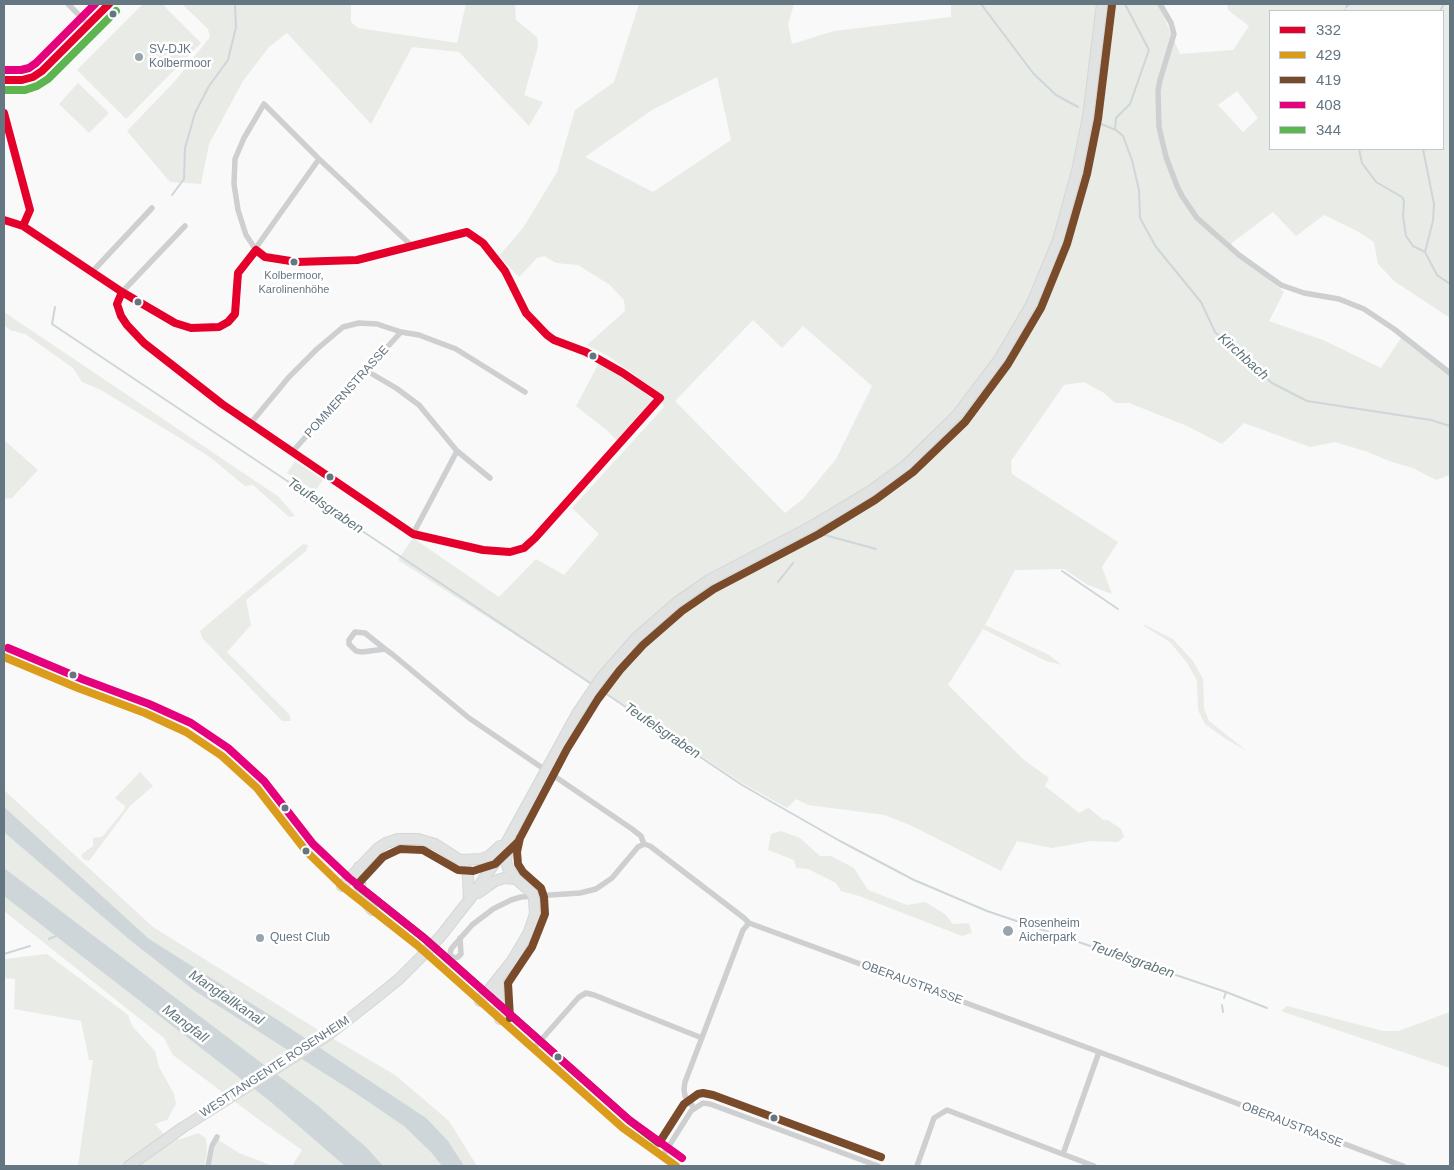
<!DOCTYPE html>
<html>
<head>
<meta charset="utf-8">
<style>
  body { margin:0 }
  #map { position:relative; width:1454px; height:1170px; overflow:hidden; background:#f9f9f9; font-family:Arial,sans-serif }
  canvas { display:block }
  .frame { position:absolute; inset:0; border:5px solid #657683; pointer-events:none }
  .legend { position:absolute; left:1269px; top:10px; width:175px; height:140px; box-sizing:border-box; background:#fff; border:1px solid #c1c8cd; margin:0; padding:6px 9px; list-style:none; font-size:15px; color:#657683 }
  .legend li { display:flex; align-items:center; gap:10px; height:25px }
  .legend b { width:25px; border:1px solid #c1c8cd }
</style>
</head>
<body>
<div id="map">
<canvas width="1454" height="1170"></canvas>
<div class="frame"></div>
<ul class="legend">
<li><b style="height:6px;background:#e4002b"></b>332</li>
<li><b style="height:6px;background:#da9c1a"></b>429</li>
<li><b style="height:6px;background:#7a4b2a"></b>419</li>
<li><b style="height:6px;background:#e5007d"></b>408</li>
<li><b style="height:6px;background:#5db54f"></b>344</li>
</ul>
</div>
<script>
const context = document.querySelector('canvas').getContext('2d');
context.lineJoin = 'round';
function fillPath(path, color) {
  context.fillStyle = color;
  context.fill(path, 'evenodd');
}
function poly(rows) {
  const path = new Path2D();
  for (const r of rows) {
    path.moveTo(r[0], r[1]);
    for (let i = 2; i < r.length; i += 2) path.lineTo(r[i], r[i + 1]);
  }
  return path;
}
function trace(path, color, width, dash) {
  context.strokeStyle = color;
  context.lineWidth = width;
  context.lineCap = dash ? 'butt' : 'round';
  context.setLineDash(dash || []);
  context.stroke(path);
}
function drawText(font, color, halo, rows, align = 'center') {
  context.font = font + ' Arial,sans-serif';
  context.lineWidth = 5;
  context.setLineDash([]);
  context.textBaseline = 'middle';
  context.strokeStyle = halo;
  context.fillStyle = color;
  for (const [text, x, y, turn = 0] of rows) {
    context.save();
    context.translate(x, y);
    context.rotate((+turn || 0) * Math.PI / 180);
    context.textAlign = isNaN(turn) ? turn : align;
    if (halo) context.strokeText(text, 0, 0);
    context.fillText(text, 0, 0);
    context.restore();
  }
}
const green = poly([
  [143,4,162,4,201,43,126,119,77,70],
  [182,4,351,4,351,22,358,28,457,43,466,4,515,4,516,20,537,37,538,46,524,95,543,102,529,126,459,52,412,47,371,124,287,33,269,47,243,81,209,144,201,184,170,182,127,131,175,81,210,37,208,29],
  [639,4,794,4,788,24,792,44,834,31,951,17,951,4,1158,4,1180,54,1233,50,1249,26,1228,10,1227,4,1450,4,1450,318,1394,281,1378,264,1374,242,1357,231,1324,215,1296,236,1273,212,1233,242,1230,247,1284,292,1269,321,1323,340,1381,368,1401,338,1450,372,1450,475,1436,480,1413,468,1389,461,1368,452,1335,442,1310,447,1244,423,1222,444,1187,426,1129,403,1115,403,1104,393,1084,382,1064,385,1011,461,1012,474,1118,542,1102,567,1112,594,1088,585,1064,569,1015,570,985,625,1049,655,1062,665,1046,661,983,629,948,685,1024,760,1049,778,1045,786,1079,813,1086,809,1089,808,1103,820,1108,820,1121,829,1124,837,1118,842,1091,841,1052,848,1017,841,1001,871,912,826,885,815,808,805,796,799,787,808,742,783,637,713,398,560,413,538,499,597,536,559,564,575,599,534,572,508,664,407,657,391,608,356,587,345,625,311,624,300,610,285,578,265,556,263,544,256,537,258,519,277,499,256,523,228,557,172,575,110,614,82],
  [1270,11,1443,11,1443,149,1270,149],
  [717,77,731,140,653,192,585,157,652,110],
  [1237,91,1258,118,1243,132,1218,105],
  [753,320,782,348,803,326,872,386,836,459,803,499,785,513,675,401],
  [78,83,109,113,89,133,59,104],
  [4,312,279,497,295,516,289,517,253,485,245,486,211,458,183,440,101,390,82,382,73,368,25,334,10,330,4,325],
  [599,363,626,377,653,400,617,441,609,432,576,406],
  [4,440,38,470,12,498,4,499],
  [295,461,323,480,315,491,287,473],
  [303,544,308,545,306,551,246,600,251,625,227,652,289,714,291,721,282,721,202,638,200,631],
  [1145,625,1173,639,1193,661,1203,679,1204,708,1209,721,1247,751,1226,739,1205,724,1198,710,1197,681,1188,664,1170,642,1144,626],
  [140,772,153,786,130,806,89,861,83,859,81,855,93,846,93,838,102,837,124,810,125,806,115,798],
  [4,790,153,927,315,1028,395,1075,449,1121,477,1166,292,1166,302,1150,262,1122,173,1055,164,1038,4,911],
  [781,831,800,838,820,856,831,856,854,868,868,890,907,905,925,902,945,914,953,924,969,923,972,933,962,936,859,896,841,891,836,883,808,869,796,868,794,860,768,850,771,834],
  [47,954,128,1015,132,1026,155,1051,159,1067,174,1094,176,1104,167,1120,155,1124,169,1140,181,1139,198,1133,206,1138,207,1153,204,1166,78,1166,93,1060,89,1060,81,1021,14,1009,15,979,4,978,4,959],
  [1287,1006,1383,1031,1398,1031,1450,1012,1450,1068,1281,1011],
  [217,1139,239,1153,273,1166,211,1166]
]);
const water = poly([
  [4,807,149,939,276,1019,426,1118,448,1141,464,1166,442,1166,432,1153,404,1126,357,1094,195,991,130,940,4,832],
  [4,868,317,1105,367,1148,383,1166,345,1166,271,1102,4,896]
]);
const stream = poly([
  [981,4,1033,73,1056,95,1078,107],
  [1346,7,1349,4],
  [1344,11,1345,10],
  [1440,11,1444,4],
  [1101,124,1116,130,1123,136,1132,160,1139,190,1140,218,1156,247,1201,302,1215,332,1272,383,1307,401,1431,420,1450,426],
  [1115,129,1116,118,1130,104,1149,50,1125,4],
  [1359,149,1362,163,1376,182,1402,197,1404,201,1403,216,1406,236,1413,246,1425,252],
  [1423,149,1434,204,1433,221,1425,252,1437,275,1450,284],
  [172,195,184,179,185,148,195,113,209,86,228,60,236,27,235,4],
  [55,307,52,324,593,685],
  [815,539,821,534,876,549],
  [1062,571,1118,609],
  [778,582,793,563],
  [599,689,742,785,840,841,914,880,987,911,1226,992,1224,998],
  [49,939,56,936],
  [4,954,30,946],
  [1226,992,1267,1008],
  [1222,1005,1223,1012]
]);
const minor = poly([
  [68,4,88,24],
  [1160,4,1171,23,1174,34,1160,80,1158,91,1159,127,1166,157,1177,186,1182,196,1197,218,1239,255,1281,285,1304,293,1339,299,1364,309,1394,329,1450,373],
  [4,80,22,80,33,77,42,71,109,4],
  [4,113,30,210,23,226],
  [4,220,23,226,122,292,175,323,191,328,219,327,228,322,235,314,237,303,238,273,319,159],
  [185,226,122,292,117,304,121,316,127,325,144,343,222,404,413,534,496,552,510,552,524,548,535,538,660,398,623,373,586,352,554,340,547,335,538,327,526,313,505,271,483,243,467,232,462,232,444,238,412,246,357,260,297,262,265,257,256,250,246,235,238,210,234,184,235,159,244,138,264,104,319,159,412,246],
  [92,272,152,208],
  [367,371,396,388,419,405,457,451,413,534],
  [250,424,289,377,317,349,343,327,359,323,377,324,401,332,419,335,456,349,525,392],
  [457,451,490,478],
  [292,452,401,332],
  [385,649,362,652,356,651,349,644,349,640,355,632,365,633,385,649,392,654,469,718,632,829,641,836,644,844],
  [4,657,78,688,145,713,186,732,204,743,222,756,257,788,318,864,361,901],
  [370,909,417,945,623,1128,676,1166],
  [460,938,461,954,458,957,454,958,450,955,451,949,472,925,493,909,511,900,521,897,580,893,596,889,612,878,638,847,644,844,650,846,744,918,749,923,1167,1077,1403,1166],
  [534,1048,579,997,586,993,594,995,702,1038],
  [694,1108,685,1096,684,1089,685,1082,743,930,749,923],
  [1063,1154,1099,1052],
  [662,1157,691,1111,703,1103,710,1104,878,1166],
  [208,1166,212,1146,217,1137],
  [917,1166,934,1118,947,1110,1094,1166]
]);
const trunk = poly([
  [636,638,676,603,709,580,814,525,869,492,906,465,957,415,1000,358,1032,303,1058,240,1077,171,1088,117,1102,4],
  [508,843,506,862,508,868,516,879],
  [460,860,481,859,489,856,500,846],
  [359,867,361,896,372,910],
  [342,886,377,849,386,843,398,839,418,839,435,844,460,860,466,869,468,877,469,900],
  [478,893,495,881,504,878,516,879],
  [470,899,494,864,510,836],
  [498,980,500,1019],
  [480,1001,512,961],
  [129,1166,182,1128]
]);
const trunkBridge = poly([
  [510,836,578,712,601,678,636,638],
  [512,961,529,932,535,914,534,899,532,893,516,879],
  [182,1128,327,1036,373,1000,399,979,421,957,440,937,469,900]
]);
const bus1 = poly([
  [4,80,22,80,33,77,42,71,109,4],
  [4,113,30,210,23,226],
  [4,220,23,226,122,292,175,323,191,328,219,327,228,322,235,314,238,273,256,250],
  [256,250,265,257,297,262,357,260,467,232,483,243,505,271,526,313,547,335,554,340,586,352,623,373,660,398],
  [122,292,117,304,121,316,127,325,144,343,222,404,413,534,483,550,510,552,524,548,535,538,660,398]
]);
const bus2 = poly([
  [4,657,78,688,145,713,186,732,222,756,257,788,306,851,342,886,417,945,623,1128,676,1166]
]);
const bus3 = poly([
  [510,1018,508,983,532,947,545,914,544,897,541,888,523,872,518,864,517,852,520,838],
  [881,1157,713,1095,703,1093,698,1094,684,1104,659,1143,629,1120,424,938,357,885,383,857,400,849,423,850,458,870,473,871,495,864,518,842,567,749,598,699,620,670,643,645,682,611,714,589,819,534,875,500,913,472,965,422,1008,364,1041,308,1067,244,1087,174,1098,119,1112,5]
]);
const bus4 = poly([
  [4,70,21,70,29,68,36,63,95,4],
  [8,648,82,679,149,704,191,723,228,748,264,781,313,844,349,878,424,938,629,1120,682,1158]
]);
const bus5 = poly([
  [4,90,25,90,37,86,48,79,116,11]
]);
const markers = [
  [113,14,4.5,"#657683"],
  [139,57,5,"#99a4ac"],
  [294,262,4.5,"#657683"],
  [138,302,4.5,"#657683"],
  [593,356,4.5,"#657683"],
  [330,477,4.5,"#657683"],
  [73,675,4.5,"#657683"],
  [285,808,4.5,"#657683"],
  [306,851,4.5,"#657683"],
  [1008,931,6,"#99a4ac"],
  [260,938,5,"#99a4ac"],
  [558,1057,4.5,"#657683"],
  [774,1118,4.5,"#657683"]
];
const busNames = [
  ["Kolbermoor,",294,276],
  ["Karolinenhöhe",294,290]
];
const poiNames = [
  ["SV-DJK",149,50],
  ["Kolbermoor",149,64],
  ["Rosenheim",1019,924],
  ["Aicherpark",1019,938],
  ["Quest Club",270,938]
];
const streetNames = [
  ["POMMERNSTRASSE",347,392,-48],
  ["OBERAUSTRASSE",912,983,20],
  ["WESTTANGENTE ROSENHEIM",275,1067,-33],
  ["OBERAUSTRASSE",1292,1125,21]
];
const waterNames = [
  ["Kirchbach",1243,357,42],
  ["Teufelsgraben",325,506,34],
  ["Teufelsgraben",662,731,34],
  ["Teufelsgraben",1132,960,19],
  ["Mangfallkanal",226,998,34],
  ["Mangfall",185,1024,37]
];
fillPath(green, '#e8ebe6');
fillPath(water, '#ced6d9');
trace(stream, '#ced6d9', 2);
trace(trunk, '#d5d6d6', 12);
trace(minor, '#cecfd0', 5.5);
trace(trunk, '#e1e2e2', 10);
trace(trunkBridge, '#d5d6d6', 12, []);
trace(trunkBridge, '#e1e2e2', 10);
trace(bus1, '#e4002b', 8);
trace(bus2, '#da9c1a', 8);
trace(bus3, '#7a4b2a', 8);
trace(bus4, '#e5007d', 8);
trace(bus5, '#5db54f', 8);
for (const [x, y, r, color] of markers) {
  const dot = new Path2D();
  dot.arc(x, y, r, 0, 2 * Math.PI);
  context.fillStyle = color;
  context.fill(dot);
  trace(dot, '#fff', 2);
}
drawText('11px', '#657683', '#fff', busNames);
drawText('12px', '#657683', '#fff', poiNames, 'left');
drawText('12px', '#657683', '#fff', streetNames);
drawText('italic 14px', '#60757c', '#fff', waterNames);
</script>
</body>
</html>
